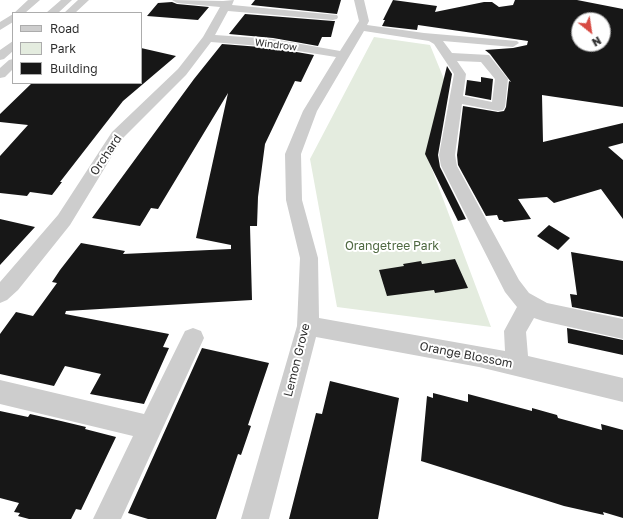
<!DOCTYPE html>
<html>
<head>
<meta charset="utf-8">
<style>
  body { margin:0 }
  #map { position:relative; width:623px; height:519px; overflow:hidden; background:#fff; font-family:"Golos Text",sans-serif }
  canvas { display:block }
  .legend { position:absolute; left:12px; top:12px; width:130px; height:72px; box-sizing:border-box; background:#fff; border:1px solid #acacac; margin:0; padding:5px 7px; list-style:none; font-size:12px; color:#303030 }
  .legend li { display:flex; align-items:center; gap:8px; height:20px }
  .legend b { width:20px; border:1px solid #acacac }
  .north { position:absolute; left:571px; top:12px; width:40px; height:40px; box-sizing:border-box; background:#fff; border:1px solid #acacac; border-radius:50%; rotate:150deg; font-size:11px; font-weight:700; line-height:16px; text-align:center; color:#303030 }
  .north::after { content:''; display:block; margin:auto; width:14px; height:18px; background:#d74a42; clip-path:polygon(50% 0,100% 100%,50% 72%,0 100%) }
</style>
</head>
<body>
<div id="map">
<canvas width="623" height="519"></canvas>
<ul class="legend">
<li><b style="height:5px;background:#cdcdcd"></b>Road</li>
<li><b style="height:11px;background:#e4ecdf"></b>Park</li>
<li><b style="height:11px;background:#171717"></b>Building</li>
</ul>
<div class="north">N</div>
</div>
<script>
const context = document.querySelector('canvas').getContext('2d');
context.lineJoin = 'round';
function fillPath(path, color) {
  context.fillStyle = color;
  context.fill(path, 'evenodd');
}
function poly(rows) {
  const path = new Path2D();
  for (const r of rows) {
    path.moveTo(r[0], r[1]);
    for (let i = 2; i < r.length; i += 2) path.lineTo(r[i], r[i + 1]);
  }
  return path;
}
function drawText(font, color, halo, rows, align = 'center') {
  context.font = font + ' "Golos Text",sans-serif';
  context.lineWidth = 4;
  context.setLineDash([]);
  context.textBaseline = 'middle';
  context.strokeStyle = halo;
  context.fillStyle = color;
  for (const [text, x, y, turn = 0] of rows) {
    context.save();
    context.translate(x, y);
    context.rotate((+turn || 0) * Math.PI / 180);
    context.textAlign = isNaN(turn) ? turn : align;
    if (halo) context.strokeText(text, 0, 0);
    context.fillText(text, 0, 0);
    context.restore();
  }
}
const green = poly([
  [374,37,430,45,446,84,427,156,491,327,337,307,310,159]
]);
const building = poly([
  [255,0,341,0,337,14,251,5],
  [393,0,437,6,435,12,484,2,492,2,499,7,513,5,515,0,577,0,623,9,623,107,542,95,543,142,623,123,623,143,608,147,623,160,623,219,601,189,554,203,547,197,518,199,531,219,504,222,502,220,499,220,497,215,486,216,458,165,457,155,463,106,498,112,504,111,506,107,509,81,511,82,490,54,485,50,513,48,527,45,528,41,418,25,417,30,382,26,385,20,383,20],
  [579,20,603,20,603,44,579,44],
  [172,2,177,4,209,7,198,20,147,16,158,3],
  [245,14,333,21,335,21,331,37,322,37,318,46,273,38,229,34],
  [222,44,273,48,314,55,301,82,295,81,265,144,258,197,257,226,250,226,252,300,66,311,65,314,169,334,163,347,169,348,144,404,90,394,101,374,65,366,54,386,0,374,0,334,16,312,33,316,57,283,52,282,60,270,81,243,125,251,123,254,231,249,231,245,196,238,228,93,158,209,151,208,140,226,92,218,194,79],
  [141,48,176,56,123,101,60,182,62,182,52,195,30,192,27,196,0,193,0,156,28,125,0,122,0,114,32,83,141,83],
  [447,66,452,74,438,155,440,167,466,219,458,221,425,154],
  [481,77,493,79,491,100,465,95,467,80,481,82],
  [0,219,35,227,0,265],
  [549,225,570,238,558,250,537,236],
  [571,252,623,261,623,317,572,307,570,294,577,295],
  [455,259,468,288,435,293,434,290,387,296,379,270,404,266,403,264,421,261,422,264],
  [567,328,623,340,623,355,568,343],
  [202,348,269,363,248,425,251,426,241,455,238,454,216,519,148,519,128,513],
  [330,381,399,398,378,519,289,519,316,413,322,414],
  [433,393,468,402,468,394,532,411,532,408,557,415,558,418,602,430,601,424,623,430,623,518,603,512,604,515,564,506,421,461,427,396,433,398],
  [0,411,28,417,30,414,61,421,86,427,85,429,116,437,81,510,76,509,71,519,29,519,18,516,20,513,14,512,19,503,0,498]
]);
const minor = poly([
  [28,0,40,0,25,13,13,14,28,0],
  [61,0,72,0,58,13,46,13,61,0],
  [78,0,89,0,75,13,64,13,78,0],
  [172,0,223,1,234,0,232,5,337,15,338,17,337,19,333,20,228,11,215,35,273,39,340,51,359,21,354,0,364,0,369,21,367,25,424,33,517,41,519,43,513,47,443,41,452,53,489,55,508,79,505,107,503,110,498,111,462,104,455,155,457,166,519,280,529,293,547,303,623,319,623,339,543,321,534,318,526,332,528,356,623,378,623,402,479,367,316,337,269,519,241,519,297,326,300,258,286,200,285,154,303,111,336,57,273,47,211,42,186,75,123,138,70,225,18,290,7,300,0,303,0,282,58,215,112,132,178,69,203,37,220,7,177,3,172,0],
  [364,31,429,41,434,44,454,74,439,155,441,166,505,292,517,307,504,331,505,351,319,318,318,258,302,200,301,154,317,111,364,31],
  [457,61,481,62,495,79,492,102,463,96,466,74,457,61],
  [13,14,13,22,0,30,0,22,13,14],
  [13,41,13,51,4,59,0,60,0,50,13,41],
  [13,59,13,69,5,77,0,78,0,68,9,60,13,59],
  [193,328,201,331,204,338,121,519,93,519,133,436,0,404,0,380,144,414,185,331,193,328]
]);
const farStreetnames = [
  ["Windrow",276,45,7]
];
const streetNames = [
  ["Orchard",106,155,-56],
  ["Orange Blossom",466,355,11],
  ["Lemon Grove",297,360,-76]
];
const parkNames = [
  ["Orangetree Park",392,246]
];
fillPath(green, '#e4ecdf');
fillPath(building, '#171717');
fillPath(minor, '#cdcdcd');
drawText('10px', '#303030', '#fff', farStreetnames);
drawText('12px', '#303030', '#fff', streetNames);
drawText('12px', '#4e6840', '#fff', parkNames);
</script>
</body>
</html>
